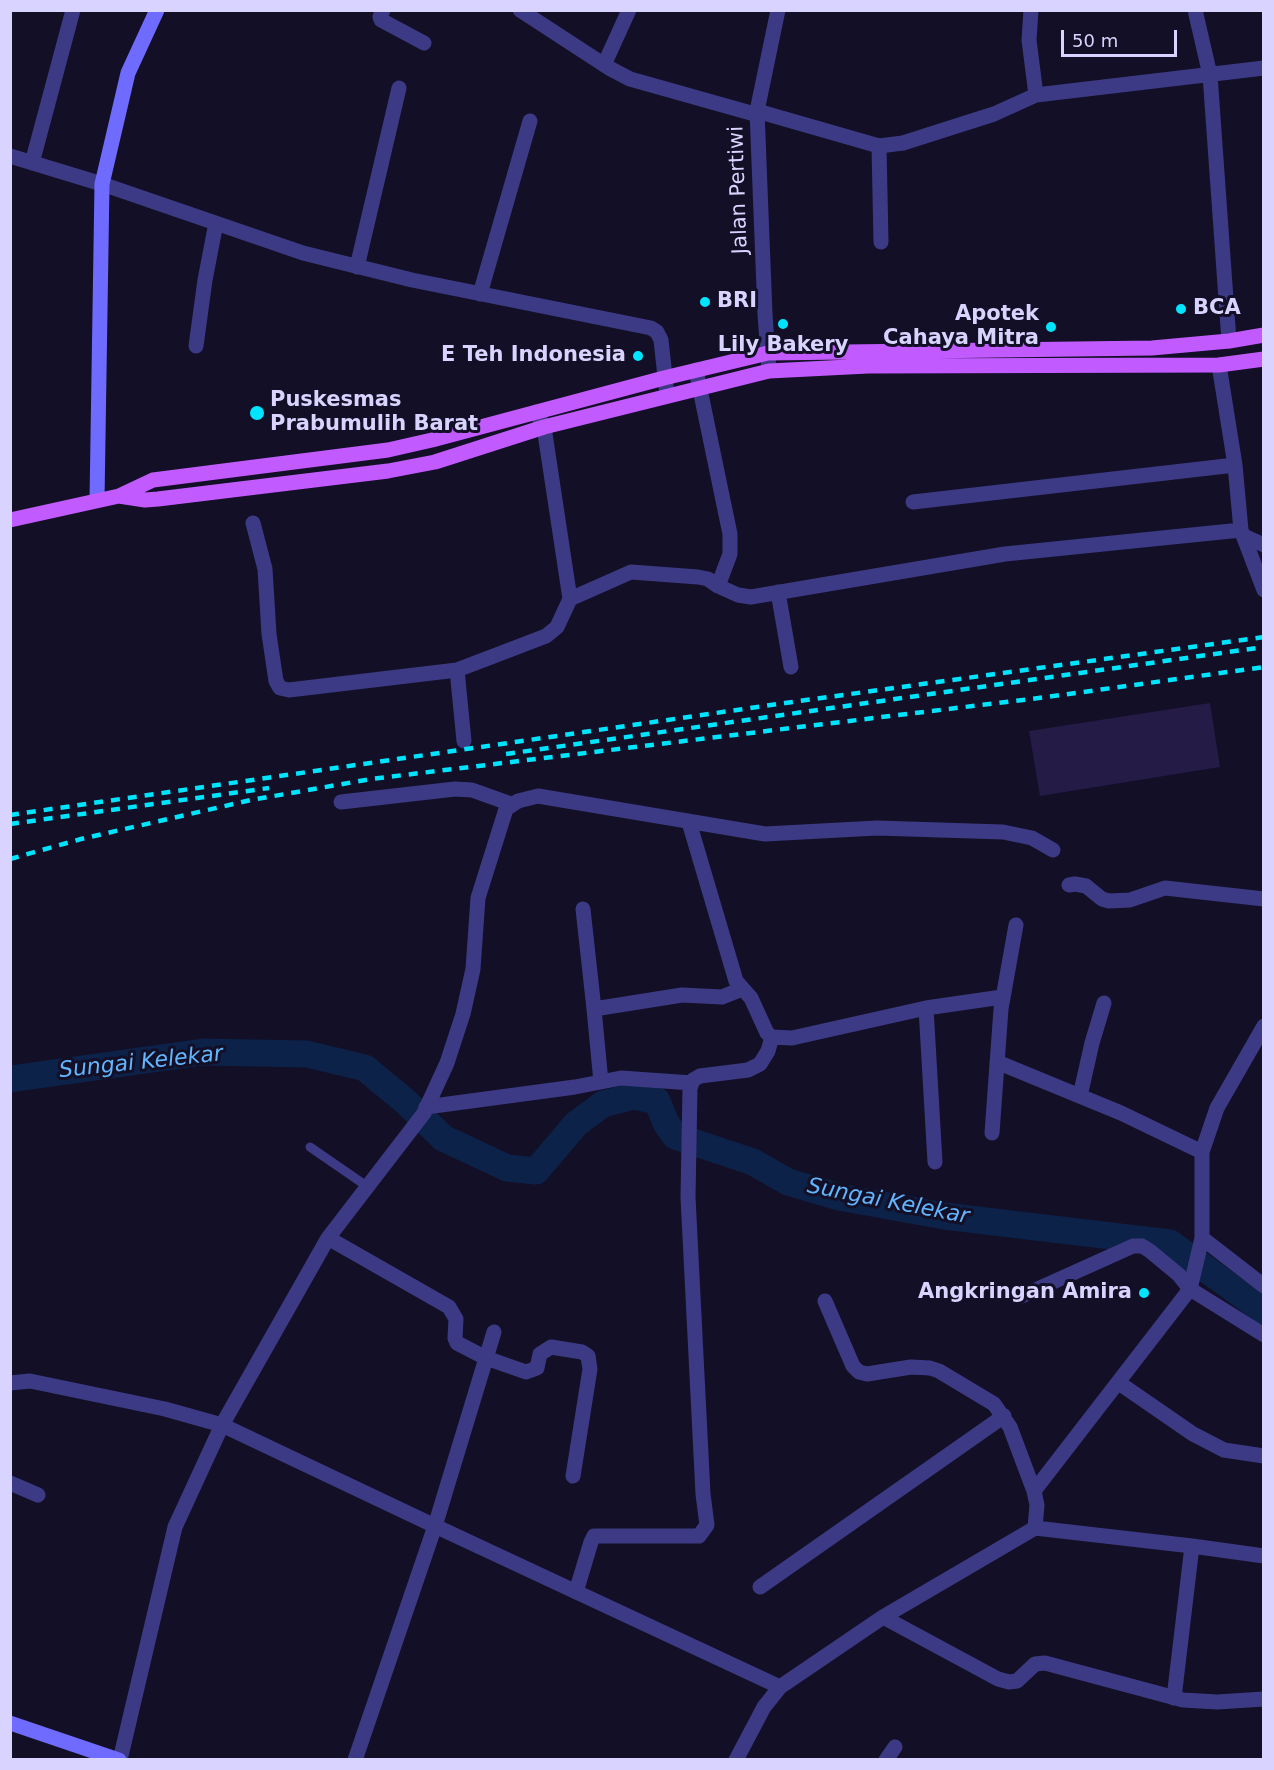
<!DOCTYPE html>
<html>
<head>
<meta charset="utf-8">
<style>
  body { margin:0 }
  #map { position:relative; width:1274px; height:1770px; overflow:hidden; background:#130f26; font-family:"DejaVu Sans",sans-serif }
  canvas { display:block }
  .frame { position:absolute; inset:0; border:12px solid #d9d4ff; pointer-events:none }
  .scale { position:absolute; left:1061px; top:30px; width:116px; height:27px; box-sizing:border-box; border:3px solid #d9d4ff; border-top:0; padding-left:8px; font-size:18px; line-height:21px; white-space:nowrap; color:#d9d4ff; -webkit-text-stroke:4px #130f26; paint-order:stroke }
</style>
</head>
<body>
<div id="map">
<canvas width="1274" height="1770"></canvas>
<div class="frame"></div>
<div class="scale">50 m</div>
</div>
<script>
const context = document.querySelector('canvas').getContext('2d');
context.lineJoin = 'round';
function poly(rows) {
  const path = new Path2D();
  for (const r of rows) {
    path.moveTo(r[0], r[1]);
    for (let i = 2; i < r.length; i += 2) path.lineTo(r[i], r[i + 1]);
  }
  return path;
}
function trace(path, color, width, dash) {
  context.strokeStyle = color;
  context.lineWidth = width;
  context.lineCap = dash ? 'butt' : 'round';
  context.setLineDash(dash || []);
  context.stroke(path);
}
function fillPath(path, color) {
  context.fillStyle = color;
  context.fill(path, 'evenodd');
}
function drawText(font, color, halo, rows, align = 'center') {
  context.font = font + ' "DejaVu Sans",sans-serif';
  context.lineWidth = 6;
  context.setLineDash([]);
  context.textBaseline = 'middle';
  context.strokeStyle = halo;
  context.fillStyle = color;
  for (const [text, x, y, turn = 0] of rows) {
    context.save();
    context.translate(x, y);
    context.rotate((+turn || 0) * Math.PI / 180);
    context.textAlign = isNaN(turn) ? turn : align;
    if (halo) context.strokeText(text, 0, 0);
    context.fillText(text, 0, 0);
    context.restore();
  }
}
const river = poly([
  [10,1079,203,1052,307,1054,365,1068,406,1102,443,1138,507,1168,536,1171,576,1124,603,1104,634,1096,657,1101,666,1123,675,1136,753,1162,788,1182,839,1197,944,1216,1170,1243,1264,1311]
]);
const building = poly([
  [1210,703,1220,767,1040,796,1029,731]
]);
const lane = poly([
  [310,1147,368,1187]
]);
const street = poly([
  [383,10,380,17,381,20,424,43],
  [520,10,609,68,630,79,758,115],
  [1031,10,1029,40,1036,95],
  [1195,10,1210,75,1229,341],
  [604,65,629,10],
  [757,111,879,146,903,143,994,114,1036,95,1264,68],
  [879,146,881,242],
  [10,156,102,184,303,253,412,280,651,328,657,332,661,340,667,395],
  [32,163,73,10],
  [357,267,399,88],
  [480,294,530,121],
  [196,346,205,280,216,223],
  [1219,365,1235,465,1241,530,1264,590],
  [696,370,730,534,730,554,718,586,738,595,751,597,1005,554,1241,530],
  [769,371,765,314,757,111,778,10],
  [536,412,544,427,570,599],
  [913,502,1235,465],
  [253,523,265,569,269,634,276,681,280,688,289,690,457,670],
  [1244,536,1264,545],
  [778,592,791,667],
  [464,741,457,670,546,636,557,627,570,599,631,572,698,577,708,579,718,586],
  [341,802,455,789,472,790,511,804],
  [689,822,736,981,751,998,767,1033,772,1037,792,1038,926,1008,1002,997],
  [1069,885,1075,884,1086,886,1102,899,1109,901,1130,900,1165,888,1264,899],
  [583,909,594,1009],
  [926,1008,935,1162],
  [997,1062,1121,1113,1202,1152],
  [601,1082,594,1009,682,995,722,997,742,989],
  [1080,1096,1092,1043,1104,1003],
  [426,1107,575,1087,621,1078,692,1083],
  [992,1133,1001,1009,1016,925],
  [328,1238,449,1307,456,1319,455,1338,457,1343,486,1358,526,1372,537,1368,540,1354,551,1347,582,1352,588,1356,590,1369,573,1476],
  [1202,1238,1264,1286],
  [1022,1296,1133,1246,1142,1246,1150,1251,1179,1275,1190,1289,1264,1335],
  [825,1301,853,1366,859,1372,867,1374,911,1367,930,1368,939,1371,994,1404,1010,1427,1034,1491],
  [10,1383,30,1381,165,1409,222,1425,435,1526,780,1687],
  [1119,1383,1193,1434,1224,1450,1264,1456],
  [10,1483,38,1495],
  [1035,1528,1192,1546,1264,1556],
  [760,1587,1004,1416],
  [576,1592,591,1542,594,1536,699,1536,707,1525,703,1494,688,1197,690,1088,693,1080,700,1076,748,1070,760,1064,768,1051,772,1037],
  [883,1617,998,1679,1009,1682,1017,1681,1035,1664,1045,1663,1183,1700,1217,1702,1264,1699],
  [1174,1698,1192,1546],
  [120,1760,175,1527,222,1425,328,1238,424,1113,447,1063,463,1014,473,969,478,898,506,809,518,801,538,796,765,834,877,828,1003,832,1032,838,1053,850],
  [355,1760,435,1526,494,1332],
  [736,1760,764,1707,780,1687,883,1617,1035,1528,1037,1505,1034,1491,1190,1289,1202,1238,1202,1152,1217,1108,1264,1026],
  [886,1760,895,1747]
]);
const secondary = poly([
  [97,500,102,184,128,73,157,10],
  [10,1723,119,1760]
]);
const primary = poly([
  [119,496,153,480,388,450,432,440,664,378,768,353,1152,348,1229,341,1264,335],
  [10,520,119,496,145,500,158,499,388,471,435,462,544,427,769,371,868,366,1219,365,1264,359]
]);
const rail = poly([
  [506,754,1264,647],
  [10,815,785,703,1264,637],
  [10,824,269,788],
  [10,859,81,839,251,800,371,779,1047,697,1264,667]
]);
const markers = [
  [705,302,6,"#00e5ff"],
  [1181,309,6,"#00e5ff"],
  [783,324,6,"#00e5ff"],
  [1051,327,6,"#00e5ff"],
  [638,356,6,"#00e5ff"],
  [257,413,8,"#00e5ff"],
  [1144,1293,6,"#00e5ff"]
];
const streetNames = [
  ["Jalan Pertiwi",739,190,-92]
];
const poiNames = [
  ["BRI",717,302],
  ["BCA",1193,309],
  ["Apotek",1039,315,"right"],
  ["Cahaya Mitra",1039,339,"right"],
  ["Lily Bakery",783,346,"center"],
  ["E Teh Indonesia",626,356,"right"],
  ["Puskesmas",270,401],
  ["Prabumulih Barat",270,425],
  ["Angkringan Amira",1132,1293,"right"]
];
const waterNames = [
  ["Sungai Kelekar",141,1063,-6],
  ["Sungai Kelekar",888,1202,11]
];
trace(river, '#0c2248', 27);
fillPath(building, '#241b47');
trace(lane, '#3d3a85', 9);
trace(street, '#3d3a85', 15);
trace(secondary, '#6f6bff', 15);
trace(primary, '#c25bff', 15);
trace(rail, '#00e5ff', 4.5, [9, 8]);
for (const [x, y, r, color] of markers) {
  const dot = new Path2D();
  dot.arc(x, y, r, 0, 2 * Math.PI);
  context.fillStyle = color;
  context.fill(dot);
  trace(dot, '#130f26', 2);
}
drawText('21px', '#d9d4ff', '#130f26', streetNames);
drawText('bold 21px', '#d9d4ff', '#130f26', poiNames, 'left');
drawText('italic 22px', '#62b6ff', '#130f26', waterNames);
</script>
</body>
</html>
